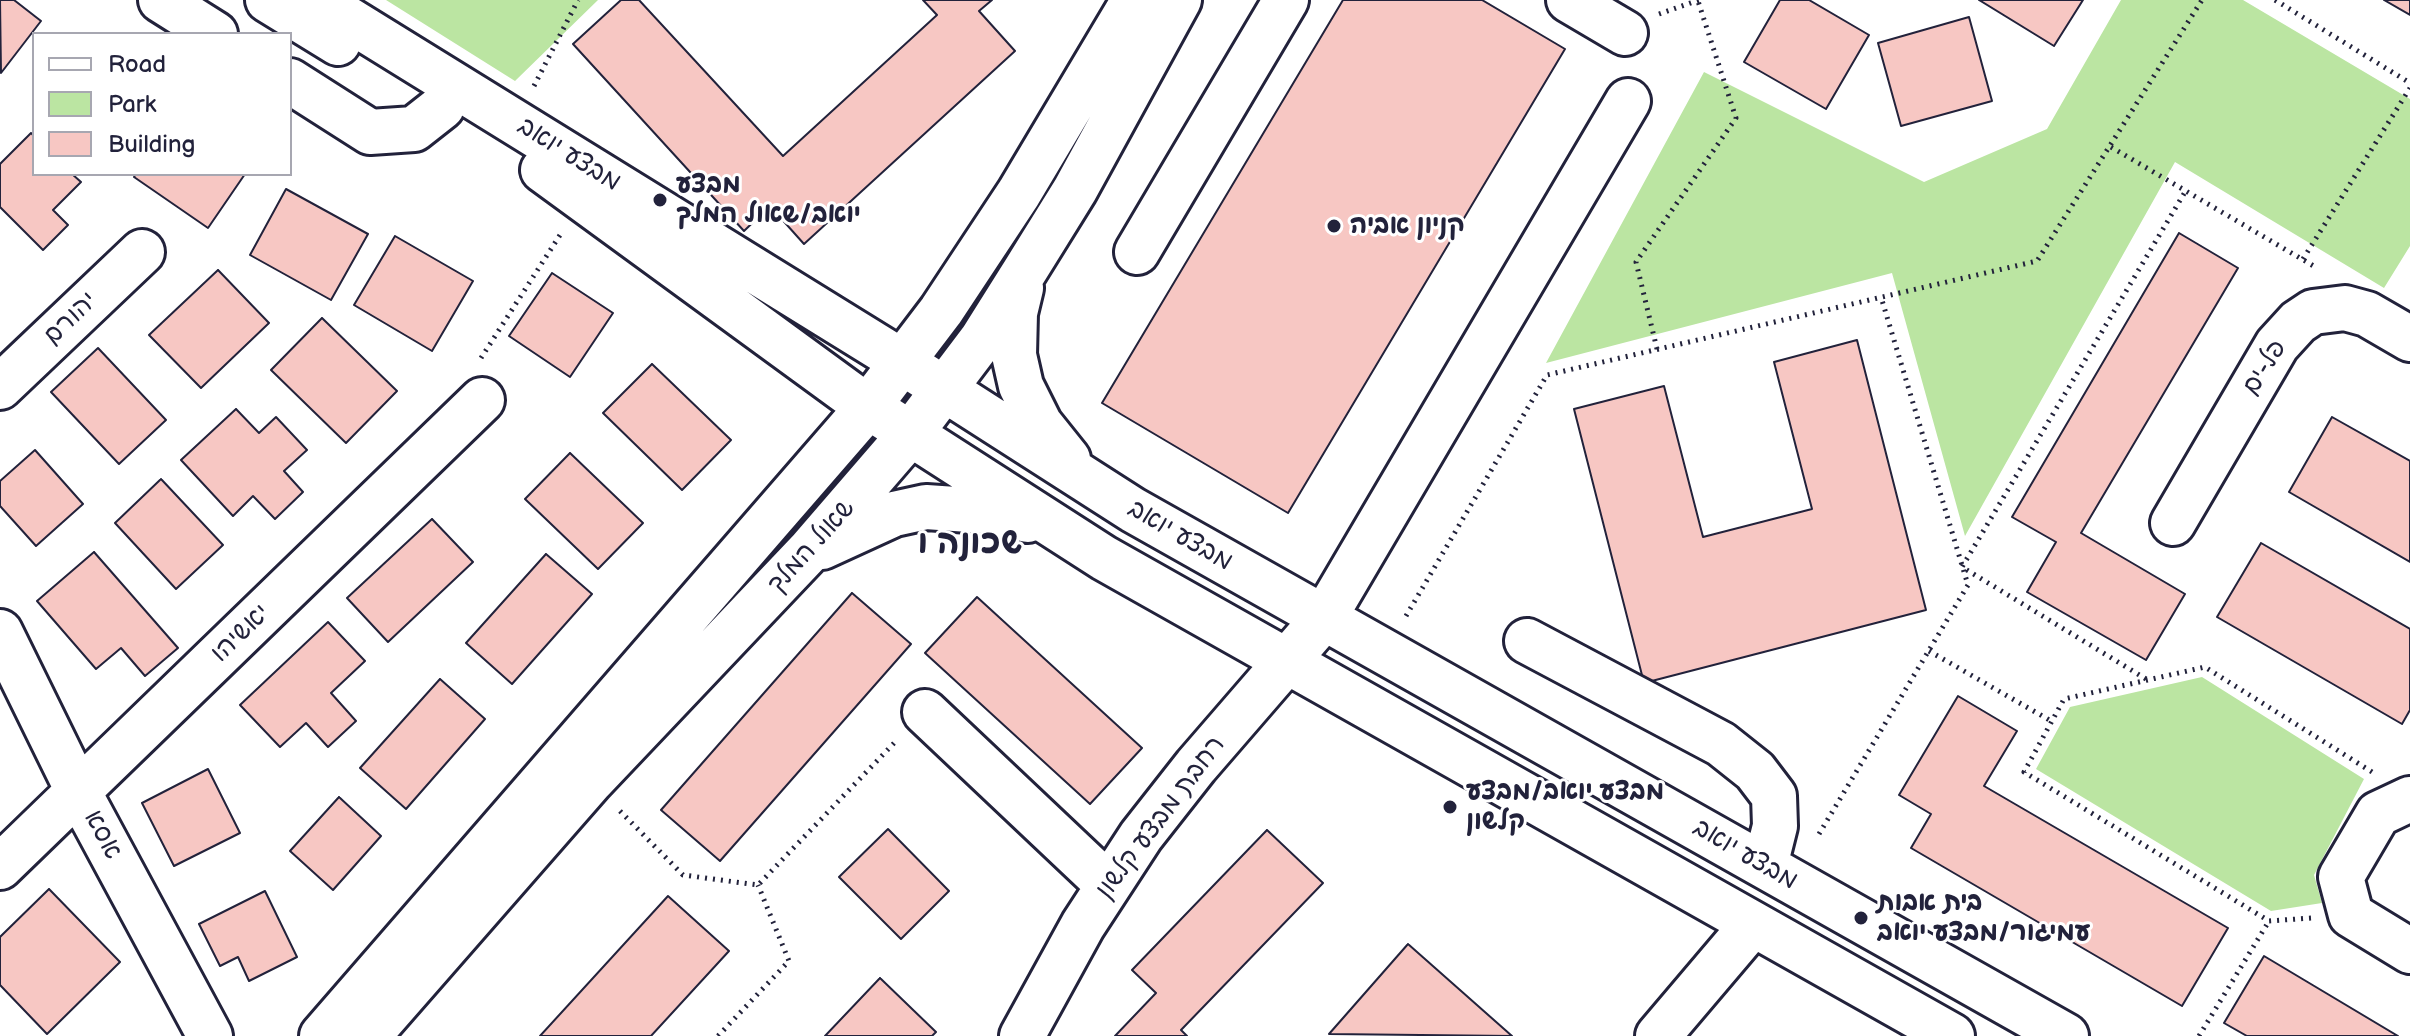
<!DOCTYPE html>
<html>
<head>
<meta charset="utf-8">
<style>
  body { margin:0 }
  #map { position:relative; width:2410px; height:1036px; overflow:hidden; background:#fff; font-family:"Balsamiq Sans",sans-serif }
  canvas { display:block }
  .legend { position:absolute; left:32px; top:32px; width:260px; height:144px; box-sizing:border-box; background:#fff; border:2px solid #a7a7b1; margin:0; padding:10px 14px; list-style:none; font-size:24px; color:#22223b }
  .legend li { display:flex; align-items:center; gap:16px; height:40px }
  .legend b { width:40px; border:2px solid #a7a7b1 }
</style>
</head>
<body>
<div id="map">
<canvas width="2410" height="1036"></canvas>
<ul class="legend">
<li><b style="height:10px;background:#fff"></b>Road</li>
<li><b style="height:22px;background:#bbe5a2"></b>Park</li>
<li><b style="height:22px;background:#f7c7c3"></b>Building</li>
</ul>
</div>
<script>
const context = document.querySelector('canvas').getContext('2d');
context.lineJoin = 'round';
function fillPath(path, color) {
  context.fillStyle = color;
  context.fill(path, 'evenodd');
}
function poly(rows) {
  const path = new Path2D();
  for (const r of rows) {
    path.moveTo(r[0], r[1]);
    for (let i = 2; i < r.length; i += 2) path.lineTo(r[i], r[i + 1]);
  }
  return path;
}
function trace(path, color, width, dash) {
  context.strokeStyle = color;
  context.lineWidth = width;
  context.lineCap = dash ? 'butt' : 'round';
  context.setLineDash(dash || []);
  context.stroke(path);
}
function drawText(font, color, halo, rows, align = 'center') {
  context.font = font + ' "Balsamiq Sans","Playpen Sans Hebrew",sans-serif';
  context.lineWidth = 6;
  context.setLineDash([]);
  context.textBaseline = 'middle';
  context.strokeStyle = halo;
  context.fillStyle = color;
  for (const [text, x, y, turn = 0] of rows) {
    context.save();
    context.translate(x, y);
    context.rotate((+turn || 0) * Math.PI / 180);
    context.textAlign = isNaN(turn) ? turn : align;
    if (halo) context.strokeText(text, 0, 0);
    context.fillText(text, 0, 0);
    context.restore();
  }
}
const green = poly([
  [386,0,598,0,515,81],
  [2121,0,2243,0,2410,99,2410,246,2384,288,2175,162,1965,536,1892,273,1546,363,1704,72,1924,182,2047,129],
  [2202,677,2364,779,2314,875,2322,903,2271,911,2036,769,2070,707]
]);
const building = poly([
  [0,0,14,0,41,21,1,73,0,0],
  [621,0,639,0,783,156,937,15,923,0,992,0,979,11,1015,51,804,244,770,206,744,231,573,44,621,0],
  [1343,0,1482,0,1565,49,1288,513,1102,403,1343,0],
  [1780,0,1809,0,1869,35,1826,109,1744,62,1780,0],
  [1979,0,2083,0,2054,46,1979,0],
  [2384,0,2410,0,2410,15,2384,0],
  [1969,17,1992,101,1901,126,1878,43,1969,17],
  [31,133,34,136,34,174,72,174,81,182,53,210,68,225,43,250,0,207,0,164,31,133],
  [136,174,245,174,208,228,134,177,136,174],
  [286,189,368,234,331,300,250,255,286,189],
  [2179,233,2238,268,2081,533,2185,594,2146,660,2027,592,2056,542,2012,517,2179,233],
  [395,236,473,281,432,351,354,305,395,236],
  [218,270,269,323,201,388,149,335,218,270],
  [552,273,613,313,570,377,509,336,552,273],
  [322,318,397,391,346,443,271,370,322,318],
  [1857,340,1926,610,1644,683,1574,409,1664,386,1703,537,1812,509,1774,362,1857,340],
  [98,348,166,420,119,464,51,392,98,348],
  [652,364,731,440,682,490,603,413,652,364],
  [236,409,259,433,276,417,307,450,284,471,303,492,275,519,253,496,233,516,181,460,236,409],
  [2332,417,2410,461,2410,562,2289,492,2332,417],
  [35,450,83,504,36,546,0,506,0,481,35,450],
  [570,453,643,523,598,569,525,499,570,453],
  [161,479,223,545,176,589,115,523,161,479],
  [432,519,473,562,388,642,347,598,432,519],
  [2261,543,2410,629,2410,710,2402,724,2217,617,2261,543],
  [94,552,178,648,145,676,121,648,96,669,37,601,94,552],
  [546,554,592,594,512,684,466,643,546,554],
  [852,593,911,644,720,861,661,810,852,593],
  [977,597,1142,748,1090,804,925,653,977,597],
  [328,622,365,661,331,693,356,721,328,747,306,723,280,747,240,705,328,622],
  [440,679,485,719,406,809,360,768,440,679],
  [1958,696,2017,731,1984,786,2228,928,2182,1006,1911,848,1931,814,1899,795,1958,696],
  [208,769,240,833,174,866,142,803,208,769],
  [339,797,381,836,333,890,290,851,339,797],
  [888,829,949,891,901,939,839,877,888,829],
  [1267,830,1323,883,1181,1030,1187,1036,1115,1036,1156,993,1132,970,1267,830],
  [49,889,120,962,47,1034,0,985,0,937,49,889],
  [265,891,297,957,249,981,238,957,220,966,199,924,265,891],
  [668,896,729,951,651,1036,540,1036,668,896],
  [1408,944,1512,1036,1329,1034,1408,944],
  [2264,956,2398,1036,2247,1036,2224,1023,2264,956],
  [880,978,936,1032,932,1036,825,1036,880,978]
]);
const path = poly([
  [2275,0,2410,83],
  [1659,14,1699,0],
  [534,86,578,0],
  [2111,147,2317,268],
  [2303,259,2410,88],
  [1657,349,1636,262,1736,118,1698,1],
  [481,358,560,235],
  [1406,616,1547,375,2037,261,2202,0],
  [1929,651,2051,721],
  [2146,679,1962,567,2185,192],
  [620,811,683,875,758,885,897,740],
  [1819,834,1968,585,1881,297],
  [2311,918,2269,921,2024,772,2064,699,2205,667,2372,772],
  [718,1036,789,961,758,885],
  [2199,1036,2269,921]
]);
const minor = poly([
  [161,0,215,34],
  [268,0,338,43],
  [317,0,888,353,1133,510,2066,1036],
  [1569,0,1625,33],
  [290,81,370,132,414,129,442,107],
  [543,170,858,400,1104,558,1952,1036],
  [1137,252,1286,0],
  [1021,288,1015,313,1014,355,1021,386,1040,424,1068,459],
  [0,387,142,252],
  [2173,523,2277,345,2298,322,2313,312,2345,308,2367,314,2410,339],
  [822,547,894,514,926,507,984,511,1028,520],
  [0,632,78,791,210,1036],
  [1527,641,1721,744,1755,771,1774,796,1775,826,1765,866],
  [925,712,1108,885],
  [2410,799,2378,814,2341,877,2351,915,2410,951],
  [0,867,482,400],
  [322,1036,868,407,941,311,1019,193,1134,0],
  [368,1036,591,781,810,550,911,433,982,339,1026,269,1075,190,1179,0],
  [1022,1036,1083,925,1141,836,1196,766,1324,618,1628,101],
  [1658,1036,1753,924]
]);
const markers = [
  [660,200,8,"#22223b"],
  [1334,226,8,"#22223b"],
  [1450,807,8,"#22223b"],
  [1861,918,8,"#22223b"]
];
const streetNames = [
  ["מבצע יואב",569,155,32],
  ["יהורם",71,319,-44],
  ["פל-ים",2265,368,-58],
  ["מבצע יואב",1180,536,30],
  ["שאול המלך",812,547,-48],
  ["יאשיהו",241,634,-44],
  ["רחבת מבצע קלשון",1161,818,-53],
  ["אסא",102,835,62],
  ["מבצע יואב",1745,855,30]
];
const poiNames = [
  ["מבצע",676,185],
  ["יואב/שאול המלך",676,215],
  ["קניון אביה",1350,226],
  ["מבצע יואב/מבצע",1466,792],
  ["קלשון",1466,822],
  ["בית אבות",1877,903],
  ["עמיגור/מבצע יואב",1877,933]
];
const districtNames = [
  ["שכונה ו",970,544]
];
fillPath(green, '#bbe5a2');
fillPath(building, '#f7c7c3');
trace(building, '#22223b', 2);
trace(minor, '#22223b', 50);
trace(path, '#22223b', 5, [2, 6]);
trace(minor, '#fff', 44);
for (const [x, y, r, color] of markers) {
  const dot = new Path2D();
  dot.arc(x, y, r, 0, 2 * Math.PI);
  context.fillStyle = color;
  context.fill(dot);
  trace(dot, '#fff', 3);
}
drawText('26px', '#22223b', '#fff', streetNames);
drawText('bold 26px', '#22223b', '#fff', poiNames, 'left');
drawText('bold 34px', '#22223b', '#fff', districtNames);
</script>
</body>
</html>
